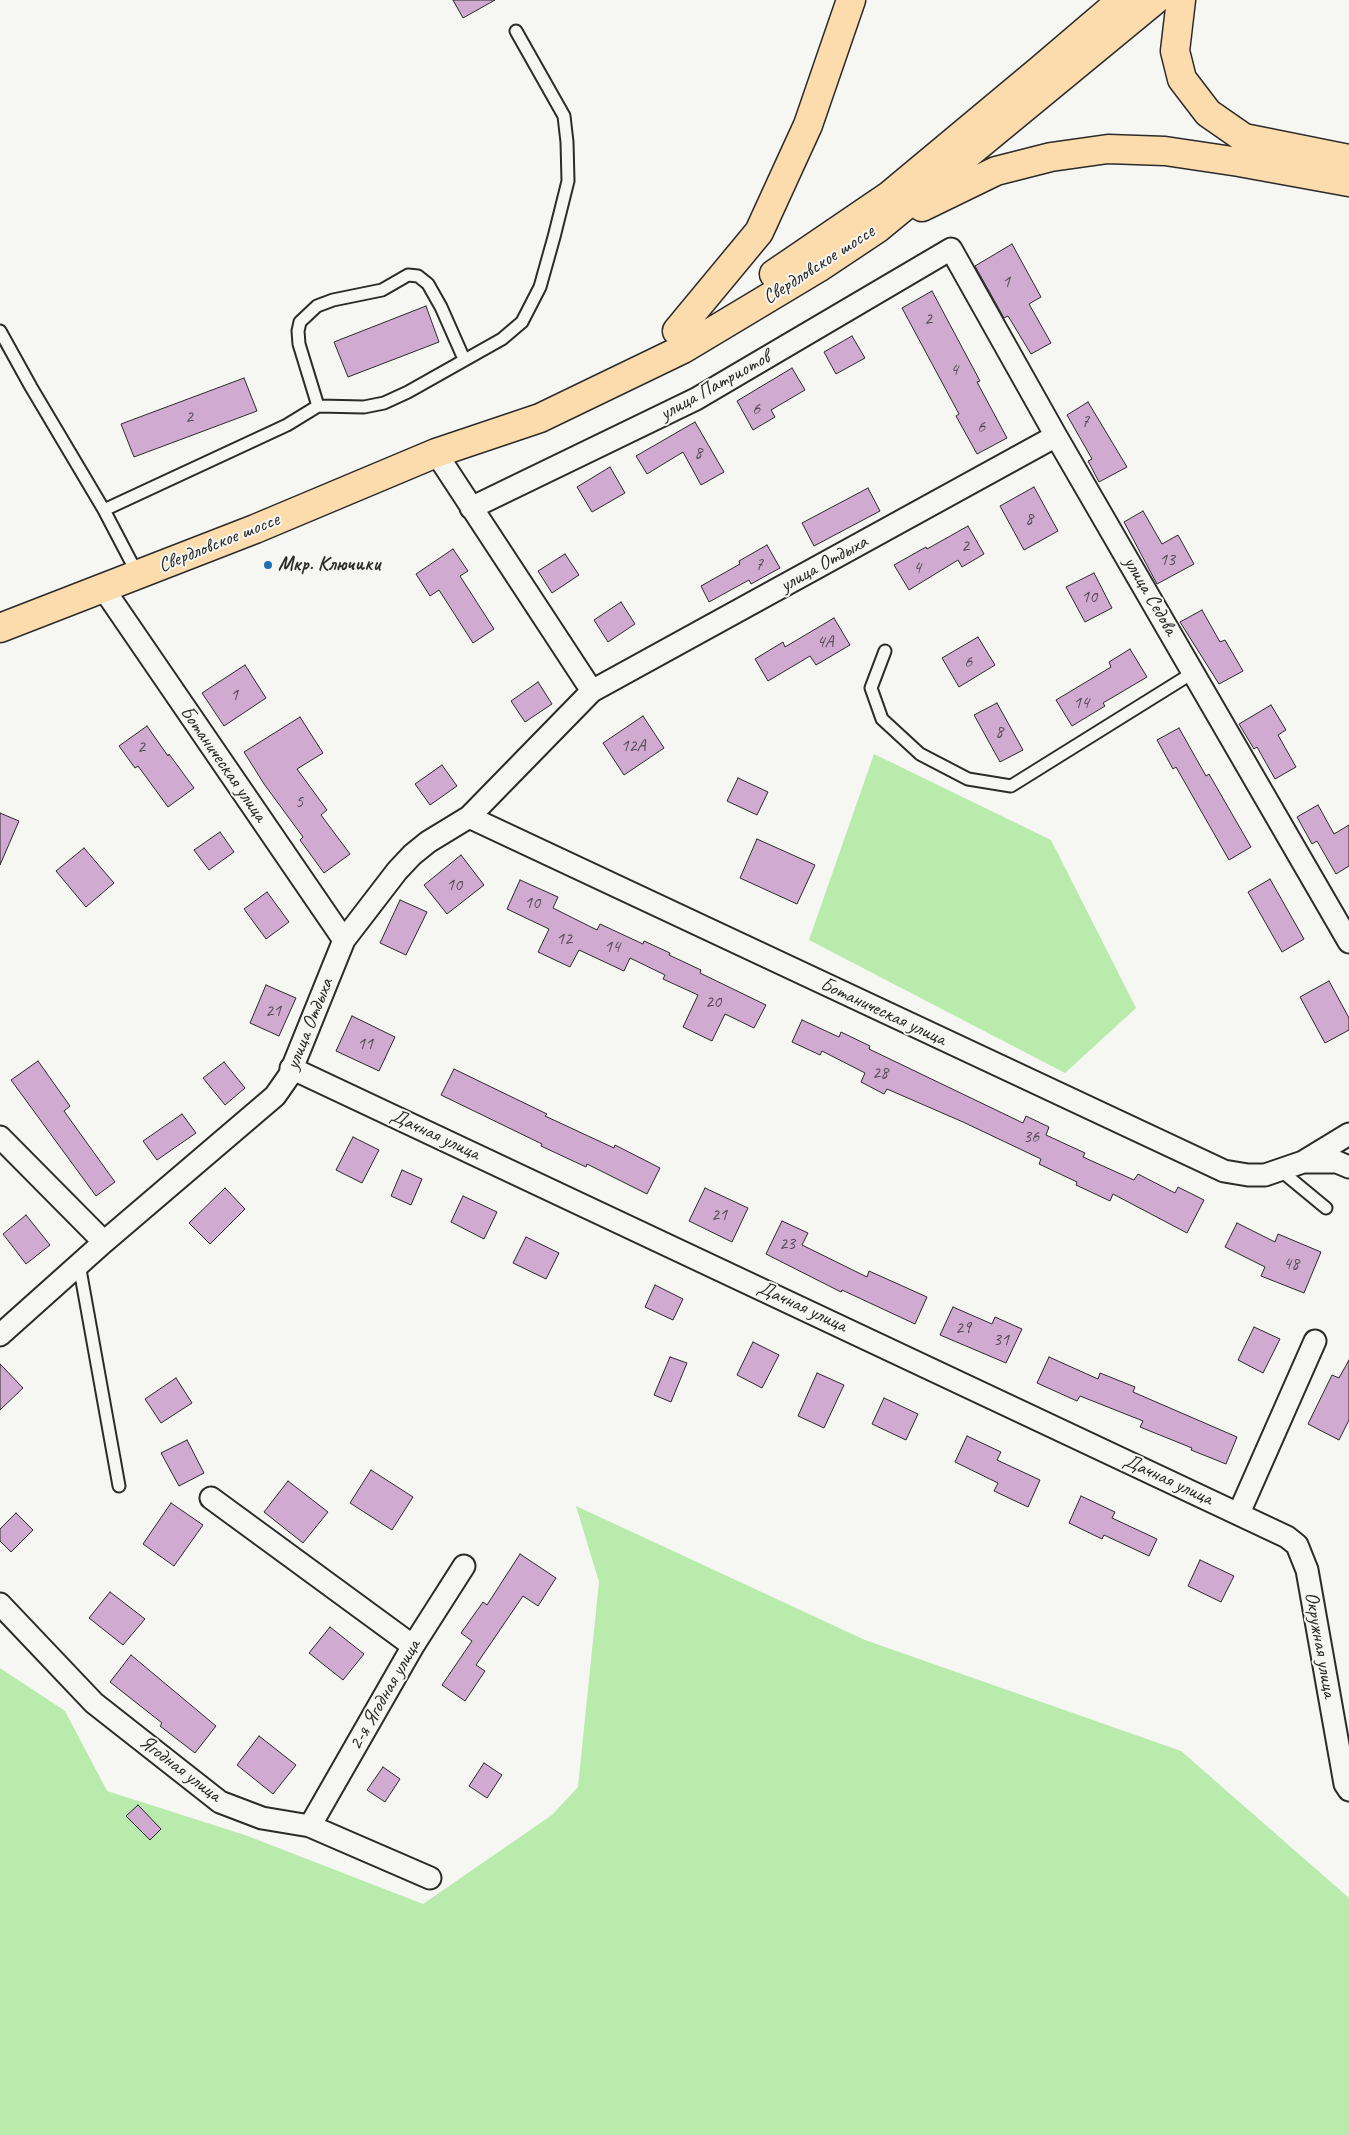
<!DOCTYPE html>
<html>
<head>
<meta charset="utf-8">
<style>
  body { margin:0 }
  canvas { display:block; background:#f6f6f2 }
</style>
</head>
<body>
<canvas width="1349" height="2135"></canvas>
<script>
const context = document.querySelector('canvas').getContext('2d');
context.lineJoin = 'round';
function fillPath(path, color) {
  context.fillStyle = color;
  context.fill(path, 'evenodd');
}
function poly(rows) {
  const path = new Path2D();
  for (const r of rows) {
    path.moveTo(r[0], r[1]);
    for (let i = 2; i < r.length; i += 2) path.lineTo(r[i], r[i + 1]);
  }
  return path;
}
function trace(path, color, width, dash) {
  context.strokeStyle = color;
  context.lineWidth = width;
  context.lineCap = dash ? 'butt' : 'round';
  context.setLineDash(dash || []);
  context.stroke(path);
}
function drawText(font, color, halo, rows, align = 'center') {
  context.font = font + ' Caveat,sans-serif';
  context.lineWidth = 4;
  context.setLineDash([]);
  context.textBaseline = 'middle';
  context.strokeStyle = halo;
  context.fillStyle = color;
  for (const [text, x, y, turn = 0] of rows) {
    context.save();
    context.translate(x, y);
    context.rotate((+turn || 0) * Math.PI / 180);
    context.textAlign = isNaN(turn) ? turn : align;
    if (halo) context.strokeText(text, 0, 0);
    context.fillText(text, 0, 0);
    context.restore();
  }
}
const green = poly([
  [874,754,1051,840,1136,1008,1065,1073,809,940],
  [576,1506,865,1640,1181,1751,1349,1898,1349,2135,0,2135,0,1668,65,1711,107,1791,245,1835,423,1904,552,1815,578,1787,599,1582]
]);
const building = poly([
  [453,0,495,0,463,18,453,0],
  [1012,244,1041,297,1029,304,1051,343,1031,354,1008,316,1004,318,975,266,1012,244],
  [932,291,980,381,977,382,1007,438,977,454,956,416,959,414,902,308,932,291],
  [426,306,439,342,348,377,334,342,426,306],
  [852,336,865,358,836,374,824,352,852,336],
  [792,368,805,390,771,410,775,417,753,430,737,401,792,368],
  [244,378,257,411,134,457,121,424,244,378],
  [1088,402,1127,467,1099,482,1088,461,1092,459,1067,415,1088,402],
  [695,422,724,472,701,485,683,452,647,474,636,456,695,422],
  [610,467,625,493,592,512,577,487,610,467],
  [1034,487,1058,531,1024,550,1000,506,1034,487],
  [868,488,880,511,814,546,802,523,868,488],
  [1143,511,1162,544,1178,535,1194,564,1157,584,1124,522,1143,511],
  [968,526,984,554,962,567,958,560,909,590,894,565,926,547,927,549,968,526],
  [767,545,780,568,751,584,749,580,709,602,701,586,740,564,739,561,767,545],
  [453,549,468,571,460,576,494,629,473,643,439,590,430,596,416,574,453,549],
  [565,554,579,575,552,593,538,571,565,554],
  [1094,573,1112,608,1085,622,1066,587,1094,573],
  [621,602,635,624,608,642,594,620,621,602],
  [1202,610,1220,642,1225,640,1243,671,1219,684,1180,622,1202,610],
  [834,618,850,645,816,665,810,656,768,681,755,659,783,642,785,647,834,618],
  [978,637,995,665,959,687,942,658,978,637],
  [1130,649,1147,677,1103,703,1105,706,1072,726,1056,700,1111,667,1109,662,1130,649],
  [245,665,266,698,224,726,202,693,245,665],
  [538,682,552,704,525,722,511,701,538,682],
  [997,703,1023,750,1000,762,974,715,997,703],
  [1271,705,1286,730,1278,735,1296,767,1275,779,1257,747,1254,749,1239,724,1271,705],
  [643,716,664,748,624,775,603,743,643,716],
  [300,717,323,753,297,769,327,810,321,815,350,854,324,873,300,840,303,837,264,784,244,752,300,717],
  [147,726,168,756,169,754,194,788,168,807,138,766,135,768,119,746,147,726],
  [1179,728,1206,776,1209,774,1251,847,1229,860,1176,767,1173,769,1157,740,1179,728],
  [442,765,457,786,430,805,415,784,442,765],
  [738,778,768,792,757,815,727,801,738,778],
  [1318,805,1334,834,1349,825,1349,866,1336,874,1317,841,1312,844,1297,817,1318,805],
  [0,813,19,821,0,865,0,813],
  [220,832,234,852,209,870,194,850,220,832],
  [757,839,815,865,797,904,740,878,757,839],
  [84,848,114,883,86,907,56,871,84,848],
  [461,855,484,885,447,914,424,885,461,855],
  [1270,879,1304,939,1282,952,1248,892,1270,879],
  [520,880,558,897,553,908,597,930,600,924,643,944,644,941,670,953,669,955,701,970,700,973,766,1005,754,1028,725,1014,712,1041,683,1027,698,995,663,979,665,975,630,958,624,971,579,950,570,967,538,952,549,929,507,909,520,880],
  [267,892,289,922,266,939,244,909,267,892],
  [400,900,427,912,406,955,380,943,400,900],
  [1329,981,1349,1018,1349,1030,1325,1043,1300,997,1329,981],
  [266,985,296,998,279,1036,250,1023,266,985],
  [352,1016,395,1037,379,1071,336,1051,352,1016],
  [802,1020,839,1037,841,1032,870,1046,869,1049,1023,1123,1026,1116,1049,1127,1046,1135,1085,1153,1083,1157,1134,1180,1138,1174,1175,1193,1178,1187,1204,1200,1187,1233,1113,1194,1110,1201,1076,1185,1077,1182,1039,1164,1041,1159,963,1122,887,1089,884,1094,861,1082,865,1073,822,1051,820,1055,792,1042,802,1020],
  [38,1061,70,1106,64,1111,115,1182,96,1196,11,1080,38,1061],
  [224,1062,245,1088,225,1105,203,1078,224,1062],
  [454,1069,547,1114,545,1116,614,1148,615,1145,660,1168,647,1194,587,1164,586,1167,541,1146,542,1144,441,1095,454,1069],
  [182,1114,196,1133,157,1160,143,1141,182,1114],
  [353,1137,379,1150,362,1183,336,1170,353,1137],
  [402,1170,422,1179,411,1205,391,1196,402,1170],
  [225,1188,245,1209,210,1244,189,1223,225,1188],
  [705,1188,748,1208,732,1242,689,1221,705,1188],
  [463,1196,497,1212,484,1239,451,1222,463,1196],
  [26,1215,50,1245,26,1264,3,1234,26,1215],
  [782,1221,808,1233,802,1245,867,1277,869,1271,927,1297,915,1324,842,1290,841,1292,766,1254,782,1221],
  [1237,1223,1275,1242,1278,1234,1321,1252,1304,1293,1261,1276,1265,1267,1225,1247,1237,1223],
  [526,1237,559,1253,546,1279,513,1263,526,1237],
  [655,1285,683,1299,673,1320,645,1307,655,1285],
  [953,1307,992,1324,995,1317,1022,1329,1006,1363,940,1335,953,1307],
  [1254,1327,1280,1339,1263,1373,1238,1360,1254,1327],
  [753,1342,779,1355,762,1388,737,1375,753,1342],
  [670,1357,687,1363,671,1402,654,1395,670,1357],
  [1049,1357,1098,1379,1100,1373,1135,1387,1133,1392,1237,1437,1226,1464,1191,1450,1192,1448,1140,1427,1143,1421,1080,1396,1077,1401,1037,1383,1049,1357],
  [1349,1360,1349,1420,1339,1440,1308,1424,1332,1375,1339,1378,1349,1360],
  [0,1364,23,1388,0,1410,0,1364],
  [817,1373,844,1385,824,1428,798,1416,817,1373],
  [176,1378,192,1403,161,1423,145,1399,176,1378],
  [884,1398,918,1414,906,1440,872,1424,884,1398],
  [967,1436,1001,1452,997,1460,1040,1480,1028,1507,994,1491,998,1483,955,1462,967,1436],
  [187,1440,204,1473,179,1486,161,1453,187,1440],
  [371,1470,413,1497,392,1530,350,1503,371,1470],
  [288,1481,328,1512,303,1543,264,1512,288,1481],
  [1081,1496,1115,1512,1112,1518,1157,1539,1149,1556,1104,1535,1102,1539,1069,1523,1081,1496],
  [171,1503,203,1525,174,1566,143,1544,171,1503],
  [16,1513,33,1530,11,1552,0,1541,0,1529,16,1513],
  [520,1554,556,1578,538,1606,523,1596,476,1665,485,1671,465,1701,442,1685,472,1641,461,1633,483,1602,487,1605,520,1554],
  [1200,1560,1234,1576,1221,1602,1188,1586,1200,1560],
  [110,1592,145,1619,123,1645,89,1618,110,1592],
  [330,1627,364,1654,343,1680,309,1653,330,1627],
  [131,1655,216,1726,195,1753,160,1726,162,1723,110,1682,131,1655],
  [259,1736,296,1765,273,1794,237,1765,259,1736],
  [484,1763,502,1775,487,1798,469,1786,484,1763],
  [383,1767,400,1779,385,1802,367,1790,383,1767],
  [138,1805,161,1829,150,1840,126,1816,138,1805]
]);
const lane = poly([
  [0,331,31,387,104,510,138,575],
  [318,406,299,344,298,331,300,322,317,306,333,300,382,290,408,275,418,276,428,284,441,307,464,359],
  [104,510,287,425,318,406,364,407,384,403,408,392,502,339,522,322,540,287,554,237,568,181,567,142,564,116,516,31],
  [885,651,871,688,882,719,920,754,968,779,1011,786,1194,672],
  [1280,1170,1326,1208],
  [79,1264,119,1486]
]);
const street = poly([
  [436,453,592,691],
  [471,508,696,399,951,249,1056,436,1349,942],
  [103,588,344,940],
  [469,817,1224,1171,1248,1175,1265,1175,1303,1162,1349,1134],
  [291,1068,1287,1537,1297,1545,1307,1570,1345,1784,1349,1790],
  [0,1137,104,1242],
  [1303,1162,1337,1162,1349,1167],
  [0,1335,104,1242,275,1096,289,1076,344,940,397,871,412,855,428,842,469,817,592,691,1056,436],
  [211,1498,413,1646],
  [1239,1513,1315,1341],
  [0,1604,94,1703,220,1802,262,1818,310,1826,430,1878],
  [310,1826,413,1646,464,1566]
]);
const primary = poly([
  [1181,0,1175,51,1182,79,1208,113,1244,138,1349,159],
  [922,207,996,171,1051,157,1108,149,1165,151,1239,162,1349,182],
  [774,274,890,195,1040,70,1122,0],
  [677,331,759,232,808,125,851,0],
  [0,628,255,529,436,453,540,418,683,349,818,268,878,228,1155,0]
]);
const markers = [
  [268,565,5,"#1f6fb2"]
];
const numberNames = [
  ["1",1006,282],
  ["2",928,319],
  ["4",954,370],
  ["6",756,409],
  ["2",189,417],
  ["7",1085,422],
  ["6",981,427],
  ["8",698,453],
  ["8",1029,519],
  ["2",965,546],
  ["13",1167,560],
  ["7",759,565],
  ["4",917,568],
  ["10",1089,597],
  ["4А",825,642],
  ["6",968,662],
  ["1",234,695],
  ["14",1081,703],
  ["8",999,732],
  ["12А",633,746],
  ["2",141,747],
  ["5",299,802],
  ["10",454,885],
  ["10",532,903],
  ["12",564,939],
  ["14",612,947],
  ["20",713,1002],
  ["21",273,1011],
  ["11",365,1044],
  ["28",880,1073],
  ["36",1031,1137],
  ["21",719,1215],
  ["23",787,1244],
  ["48",1291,1264],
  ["29",963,1328],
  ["31",1001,1340]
];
const streetNames = [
  ["Свердловское шоссе",819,265,-33],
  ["улица Патриотов",715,386,-29],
  ["Свердловское шоссе",219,543,-22],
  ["улица Отдыха",824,564,-29],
  ["улица Седова",1150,596,60],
  ["Ботаническая улица",223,764,55],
  ["Ботаническая улица",883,1012,25],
  ["улица Отдыха",310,1024,-68],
  ["Дачная улица",435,1135,25],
  ["Дачная улица",802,1307,25],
  ["Дачная улица",1168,1480,25],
  ["Окружная улица",1320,1645,80],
  ["2-я Ягодная улица",385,1695,-60],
  ["Ягодная улица",180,1769,37]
];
const poiNames = [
  ["Мкр. Ключики",278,565]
];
fillPath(green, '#b8ebac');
fillPath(building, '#d1aad1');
trace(building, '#2b2b2b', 1);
trace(lane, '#2b2b2b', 15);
trace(street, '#2b2b2b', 25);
trace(primary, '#2b2b2b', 31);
trace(lane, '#f6f6f2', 11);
trace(street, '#f6f6f2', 21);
trace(primary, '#fcdcac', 28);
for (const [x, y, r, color] of markers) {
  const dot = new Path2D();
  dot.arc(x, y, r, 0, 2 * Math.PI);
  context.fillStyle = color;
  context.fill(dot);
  trace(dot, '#f6f6f2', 2);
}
drawText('18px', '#544b54', null, numberNames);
drawText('20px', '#2b2b2b', '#f6f6f2', streetNames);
drawText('bold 20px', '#2b2b2b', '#f6f6f2', poiNames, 'left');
</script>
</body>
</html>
